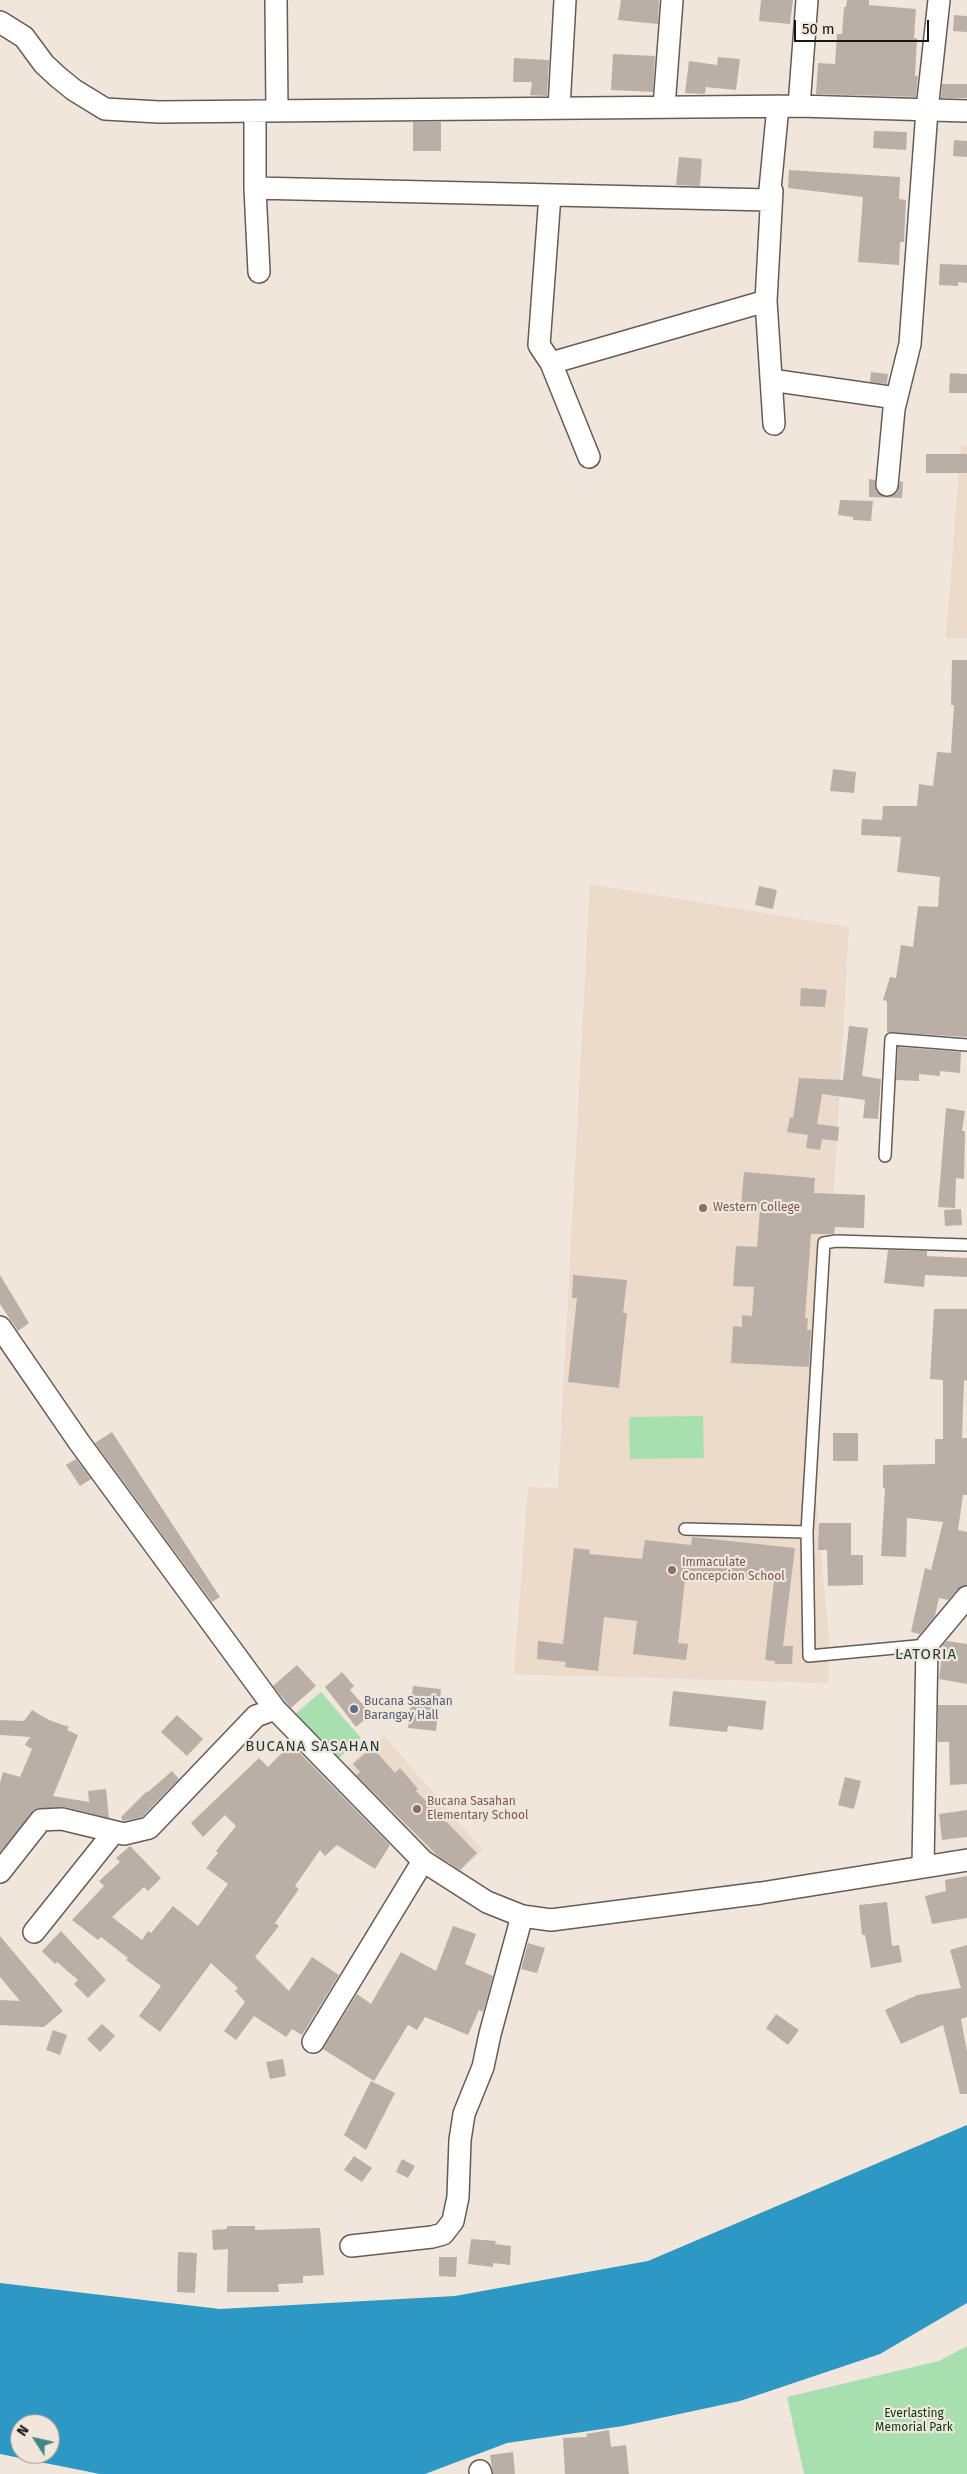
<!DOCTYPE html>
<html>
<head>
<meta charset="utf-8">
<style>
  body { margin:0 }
  #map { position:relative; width:967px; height:2474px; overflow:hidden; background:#f1e6dc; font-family:"Fira Sans",sans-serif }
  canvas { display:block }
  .north { position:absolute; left:10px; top:2414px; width:50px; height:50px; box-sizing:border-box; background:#f1e6dc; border:1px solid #9b928b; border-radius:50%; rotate:305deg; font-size:14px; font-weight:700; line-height:20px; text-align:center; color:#191511 }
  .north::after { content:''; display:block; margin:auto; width:18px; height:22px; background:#428880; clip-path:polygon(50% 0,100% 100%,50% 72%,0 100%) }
  .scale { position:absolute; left:794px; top:20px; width:135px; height:22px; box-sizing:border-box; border:2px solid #191511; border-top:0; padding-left:6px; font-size:15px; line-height:18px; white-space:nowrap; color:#191511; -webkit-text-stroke:4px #f1e6dc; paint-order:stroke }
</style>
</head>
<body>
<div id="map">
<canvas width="967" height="2474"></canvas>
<div class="north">N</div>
<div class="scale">50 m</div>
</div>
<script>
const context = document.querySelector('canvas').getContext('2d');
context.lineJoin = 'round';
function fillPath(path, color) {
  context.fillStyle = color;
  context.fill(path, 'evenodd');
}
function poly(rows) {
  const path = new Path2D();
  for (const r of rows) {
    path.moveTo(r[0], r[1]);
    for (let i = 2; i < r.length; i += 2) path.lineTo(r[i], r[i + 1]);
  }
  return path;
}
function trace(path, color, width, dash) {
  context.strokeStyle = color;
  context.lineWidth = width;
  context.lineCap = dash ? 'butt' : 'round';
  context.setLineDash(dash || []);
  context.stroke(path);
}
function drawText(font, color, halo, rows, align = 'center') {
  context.font = font + ' "Fira Sans",sans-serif';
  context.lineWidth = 4.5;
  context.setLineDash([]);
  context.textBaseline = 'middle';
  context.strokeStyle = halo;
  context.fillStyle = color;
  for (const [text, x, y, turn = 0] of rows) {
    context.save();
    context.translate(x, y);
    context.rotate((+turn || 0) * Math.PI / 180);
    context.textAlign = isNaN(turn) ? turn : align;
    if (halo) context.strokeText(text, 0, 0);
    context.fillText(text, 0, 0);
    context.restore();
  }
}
const built = poly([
  [961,445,967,446,967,639,946,638],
  [590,884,849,927,816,1497,829,1642,828,1683,514,1674,528,1487,558,1488],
  [384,1736,483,1850,454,1877,345,1768]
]);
const green = poly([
  [703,1416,704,1458,630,1459,629,1417],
  [321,1692,361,1738,337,1760,296,1713],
  [967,2346,967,2474,804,2474,787,2397,939,2361]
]);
const water = poly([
  [967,2125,967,2303,880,2354,740,2401,623,2426,507,2443,425,2474,100,2474,0,2454,0,2283,220,2309,455,2296,648,2261],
  [20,2424,50,2424,50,2454,20,2454]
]);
const building = poly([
  [621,0,659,0,658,24,618,20],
  [761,0,793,0,790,24,759,21],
  [847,0,869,0,869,5,916,9,914,38,917,38,915,76,918,76,916,97,816,94,818,63,835,64,837,34,842,34,844,7,846,7],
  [954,15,967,16,967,32,953,31],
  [613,54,655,56,653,92,611,90],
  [718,57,740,59,736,90,706,87,705,94,685,93,689,61,717,65],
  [514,58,549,60,547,96,530,95,532,82,513,82],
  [942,84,967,84,967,98,941,98],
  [413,122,441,122,441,151,413,151],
  [874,131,907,132,906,150,873,148],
  [954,140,967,141,967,157,953,156],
  [679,157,702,159,700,186,676,185],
  [789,170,900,177,899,199,906,200,904,242,900,242,899,265,858,262,863,197,788,188],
  [940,264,967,265,967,283,958,282,958,286,939,285],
  [871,372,888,374,887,384,870,382],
  [950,373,967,374,967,393,949,393],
  [926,454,967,454,967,473,926,473],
  [869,479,875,480,876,491,886,497,897,493,900,481,903,482,902,498,869,497],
  [840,500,873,501,871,521,853,520,853,517,838,515],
  [952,660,967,660,967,1037,887,1032,887,1001,883,1000,890,977,896,978,901,945,913,947,918,906,938,907,940,877,897,872,901,837,861,835,862,819,882,820,883,806,917,806,919,784,933,786,937,752,951,753,954,705,951,705],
  [833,769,856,772,854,793,830,791],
  [759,886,777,890,773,909,755,905],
  [801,988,827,990,825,1007,800,1006],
  [849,1026,868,1028,862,1076,881,1079,878,1119,863,1118,865,1100,822,1094,817,1124,839,1127,838,1141,822,1139,820,1150,806,1148,808,1135,787,1132,790,1117,793,1118,799,1078,843,1080],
  [898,1047,961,1052,960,1073,940,1071,940,1076,919,1074,919,1081,896,1080],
  [946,1108,965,1111,962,1131,965,1131,964,1179,956,1178,955,1208,938,1207],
  [744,1172,815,1178,814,1193,865,1195,864,1228,835,1227,834,1234,811,1234,805,1318,808,1318,807,1330,811,1330,809,1367,731,1363,733,1326,742,1327,742,1315,752,1316,754,1287,733,1286,736,1246,757,1247,760,1209,741,1206],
  [961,1209,962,1225,945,1226,944,1210],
  [888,1250,927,1251,927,1256,967,1258,967,1277,925,1275,924,1287,884,1283],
  [0,1275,29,1323,18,1331,0,1304],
  [573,1275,627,1280,623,1313,627,1313,619,1388,568,1382,577,1298,572,1298],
  [934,1309,967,1309,967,1381,964,1380,962,1438,967,1438,967,1495,963,1495,958,1530,967,1532,967,1585,958,1589,948,1600,939,1598,935,1616,920,1634,911,1632,925,1568,931,1570,943,1522,907,1518,906,1557,881,1556,885,1488,883,1488,883,1465,935,1464,935,1439,943,1439,943,1380,930,1379],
  [112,1432,220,1597,212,1602,95,1443],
  [833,1433,858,1433,858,1461,833,1461],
  [76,1459,91,1479,80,1486,66,1465],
  [819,1523,851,1523,851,1555,863,1555,863,1585,828,1586,827,1550,818,1550],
  [692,1537,795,1548,783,1646,793,1646,792,1664,775,1664,775,1661,765,1660,774,1581,686,1571,678,1643,688,1644,686,1660,633,1654,637,1621,604,1617,598,1671,565,1667,566,1662,537,1659,538,1641,563,1644,574,1548,590,1550,589,1554,642,1559,645,1540,691,1545],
  [947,1641,967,1644,967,1684,939,1679,943,1645],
  [297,1665,316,1686,291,1708,273,1686],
  [342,1672,354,1686,350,1690,371,1714,356,1727,325,1687],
  [413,1686,441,1689,436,1731,408,1728],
  [673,1691,766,1701,763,1730,728,1726,727,1732,669,1726],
  [938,1705,967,1705,967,1784,950,1785,949,1742,938,1742],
  [32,1710,49,1720,69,1727,67,1730,78,1735,53,1796,89,1802,88,1791,106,1789,109,1818,65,1807,36,1809,0,1852,0,1783,3,1772,20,1777,32,1749,25,1745,30,1737,0,1735,0,1720,24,1721],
  [177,1715,203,1739,187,1756,161,1732],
  [291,1744,390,1845,375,1869,337,1845,325,1856,320,1850,295,1886,299,1889,275,1923,279,1926,255,1957,289,1991,312,1957,339,1975,302,2035,292,2029,286,2037,254,2016,236,2040,224,2031,245,2002,235,1991,238,1988,211,1963,160,2032,139,2016,161,1986,126,1960,128,1958,101,1937,98,1940,72,1920,104,1886,99,1881,120,1862,116,1858,130,1846,161,1878,148,1891,144,1887,112,1917,142,1940,148,1931,151,1933,173,1906,198,1926,228,1884,206,1868,218,1853,216,1851,236,1826,225,1815,203,1837,191,1823,259,1758,268,1767],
  [372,1747,395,1773,400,1768,418,1789,416,1791,477,1853,460,1870,438,1856,356,1775,360,1772,353,1764],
  [172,1771,179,1779,142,1817,123,1821,121,1817,147,1791,148,1792],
  [845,1777,861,1781,854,1809,838,1805],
  [967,1810,967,1837,942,1840,939,1814],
  [967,1876,967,1918,932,1924,925,1896,946,1891,945,1880],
  [887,1902,892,1946,899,1945,902,1962,871,1968,865,1935,862,1935,859,1905],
  [453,1926,476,1934,465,1964,493,1976,483,2012,479,2010,468,2035,425,2017,417,2030,408,2025,374,2081,323,2049,357,1994,371,2004,401,1952,436,1971],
  [61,1931,106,1980,88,1998,74,1984,78,1980,57,1962,55,1964,42,1951],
  [0,1936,63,2011,44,2027,0,2025,0,2000,20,2001,0,1977],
  [528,1943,545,1948,537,1973,521,1969],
  [967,1945,967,2017,961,2019,967,2052,967,2094,960,2094,943,2025,901,2044,885,2010,917,1995,961,1988,950,1950],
  [776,2014,799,2030,788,2045,766,2028],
  [102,2024,115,2036,100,2052,87,2039],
  [53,2030,67,2035,60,2055,46,2050],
  [283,2059,286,2076,270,2079,266,2062],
  [371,2081,395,2093,366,2150,344,2135],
  [354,2156,372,2168,362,2182,344,2170],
  [402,2159,415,2166,408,2178,396,2172],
  [227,2226,255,2226,255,2230,320,2228,324,2275,303,2276,303,2283,278,2284,279,2292,227,2292,228,2249,213,2250,212,2230,227,2229],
  [471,2239,496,2241,495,2244,511,2246,510,2265,493,2263,493,2267,468,2264],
  [178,2252,197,2253,195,2293,177,2292],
  [439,2257,457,2257,456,2277,439,2276],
  [609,2430,611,2447,626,2445,629,2474,565,2474,563,2438,587,2437,586,2434],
  [513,2452,515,2474,493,2474,490,2455]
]);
const service = poly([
  [885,1156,891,1039,967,1045],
  [685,1529,807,1532],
  [927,1645,809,1656,807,1532,824,1243,836,1241,967,1245]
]);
const minor = poly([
  [276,0,277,111],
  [0,22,24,37,44,64,58,77,74,90,105,109,159,112,799,106,967,111],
  [799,106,807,0],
  [664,107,672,0],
  [559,108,565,0],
  [255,111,255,188,259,272],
  [255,188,769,200,778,106],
  [550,195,539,345,551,363,589,457],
  [766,301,774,424],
  [551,363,766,301,772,191],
  [771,380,896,398],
  [887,485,894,409,910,344,927,110,939,0],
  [0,1327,79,1442,275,1709,423,1861,487,1902,522,1916,551,1920,761,1893,967,1860],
  [923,1865,927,1645,967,1597],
  [0,1872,41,1820,62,1819,124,1834,149,1828,256,1716,275,1709],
  [34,1932,114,1832],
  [313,2042,423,1861],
  [351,2246,432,2237,443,2234,453,2221,458,2197,460,2140,464,2114,483,2067,490,2034,522,1916],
  [480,2471,481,2474]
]);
const markers = [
  [703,1208,5,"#8d6e63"],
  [672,1570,5,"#8d6e63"],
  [354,1709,5,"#5c6f8a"],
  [417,1809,5,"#8d6e63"]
];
const educationNames = [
  ["Western College",713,1208],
  ["Immaculate",682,1563],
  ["Concepcion School",682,1577],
  ["Bucana Sasahan",427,1802],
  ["Elementary School",427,1816]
];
const serviceNames = [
  ["Bucana Sasahan",364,1702],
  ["Barangay Hall",364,1716]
];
const parkNames = [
  ["Everlasting",914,2414],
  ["Memorial Park",914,2428]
];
const quarterNames = [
  ["LATORIA",926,1655],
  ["BUCANA SASAHAN",313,1747]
];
fillPath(built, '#ecdacb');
fillPath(green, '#a8dfae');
fillPath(water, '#2d98c4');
fillPath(building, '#baafa6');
trace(service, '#665c54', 14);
trace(minor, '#665c54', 24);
trace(service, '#fff', 11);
trace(minor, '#fff', 21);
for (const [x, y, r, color] of markers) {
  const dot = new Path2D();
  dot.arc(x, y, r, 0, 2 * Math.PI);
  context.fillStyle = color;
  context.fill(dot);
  trace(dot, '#f1e6dc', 2);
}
drawText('12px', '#785e54', '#f1e6dc', educationNames, 'left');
drawText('12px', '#4e5e75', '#f1e6dc', serviceNames, 'left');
drawText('12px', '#023a12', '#f1e6dc', parkNames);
context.letterSpacing = '1px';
drawText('15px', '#1b3c38', '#f1e6dc', quarterNames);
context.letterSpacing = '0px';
</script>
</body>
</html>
